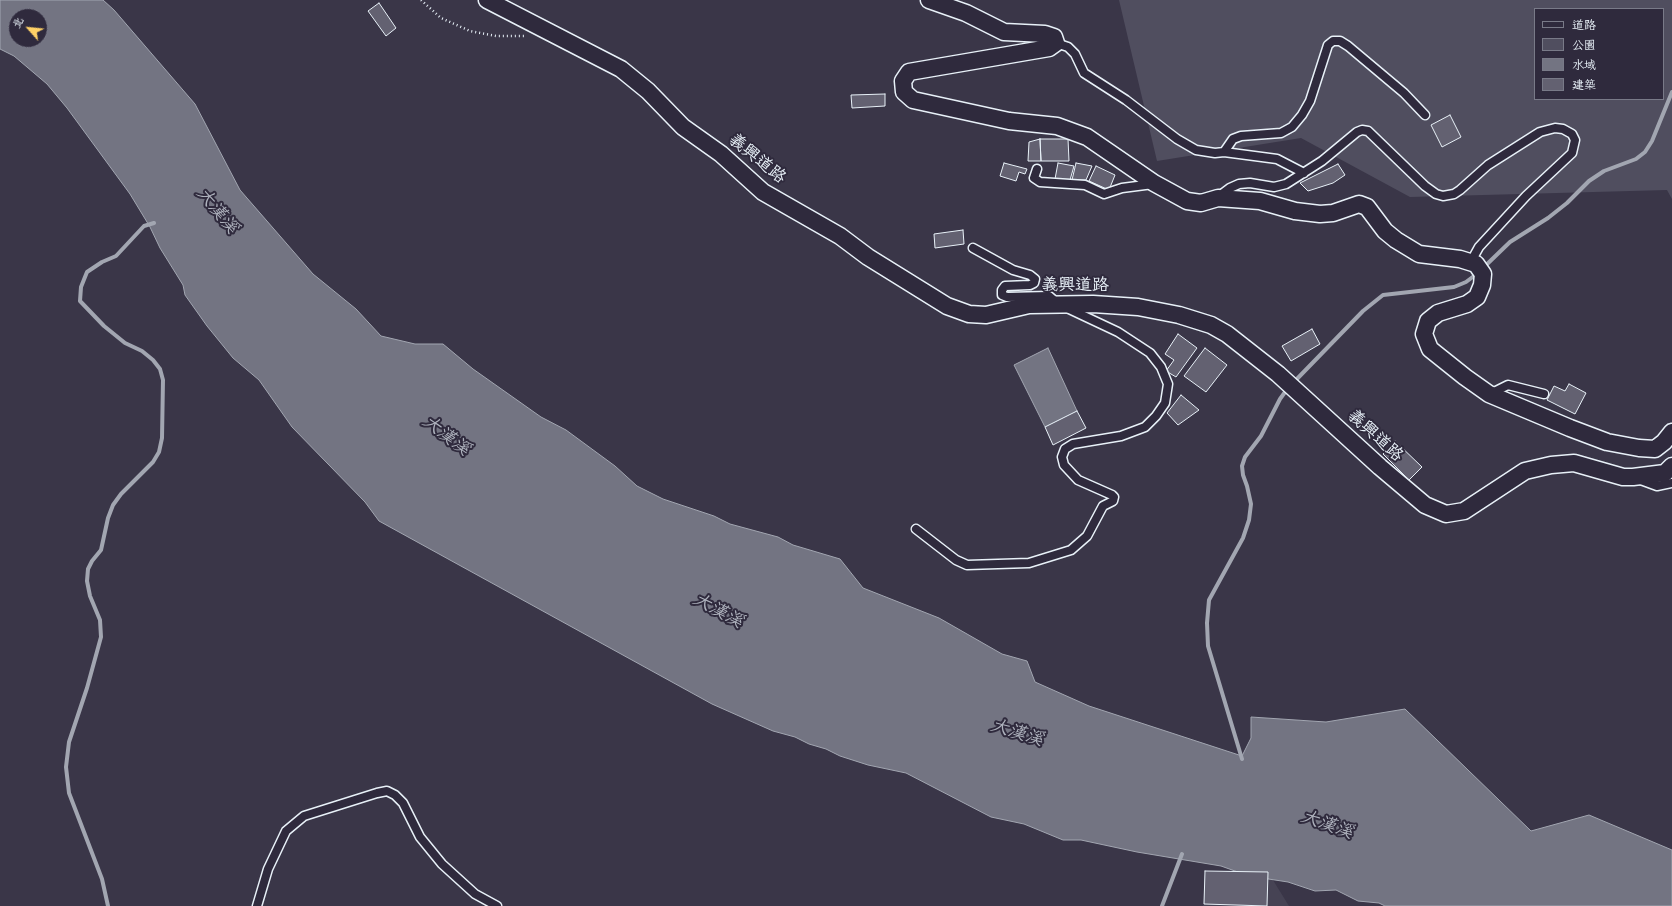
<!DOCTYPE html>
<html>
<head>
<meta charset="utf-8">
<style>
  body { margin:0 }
  #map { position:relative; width:1672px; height:906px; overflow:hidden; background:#3a3648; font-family:Itim,"LXGW WenKai TC",sans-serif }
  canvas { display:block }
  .legend { position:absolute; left:1534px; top:8px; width:130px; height:92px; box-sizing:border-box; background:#2f2a3d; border:1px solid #797a88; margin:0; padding:5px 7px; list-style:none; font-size:12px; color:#e8f1f8 }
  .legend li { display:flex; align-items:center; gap:8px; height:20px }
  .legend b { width:20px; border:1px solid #797a88 }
  .north { position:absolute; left:8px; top:8px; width:40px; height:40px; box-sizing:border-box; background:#2f2a3d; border:1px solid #797a88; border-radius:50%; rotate:297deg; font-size:11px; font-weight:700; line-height:16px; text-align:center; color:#e8f1f8 }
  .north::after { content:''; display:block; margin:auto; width:14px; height:18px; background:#ffd166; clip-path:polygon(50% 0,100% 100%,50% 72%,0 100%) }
</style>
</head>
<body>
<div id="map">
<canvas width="1672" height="906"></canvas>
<ul class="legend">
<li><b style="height:5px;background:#2f2a3d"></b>道路</li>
<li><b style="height:11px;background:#504e5f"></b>公園</li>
<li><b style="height:11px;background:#737482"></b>水域</li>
<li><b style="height:11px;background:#636171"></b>建築</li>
</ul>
<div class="north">北</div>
</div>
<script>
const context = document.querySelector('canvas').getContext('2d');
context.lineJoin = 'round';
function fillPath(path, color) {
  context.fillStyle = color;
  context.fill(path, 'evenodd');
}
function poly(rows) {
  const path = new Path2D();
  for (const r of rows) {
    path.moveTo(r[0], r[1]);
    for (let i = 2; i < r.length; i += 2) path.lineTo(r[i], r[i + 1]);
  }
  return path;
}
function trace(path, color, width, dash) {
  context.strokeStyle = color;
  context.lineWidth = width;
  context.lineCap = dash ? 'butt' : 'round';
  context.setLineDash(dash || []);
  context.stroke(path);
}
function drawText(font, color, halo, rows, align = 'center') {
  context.font = font + ' Itim,"LXGW WenKai TC",sans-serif';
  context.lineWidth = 4;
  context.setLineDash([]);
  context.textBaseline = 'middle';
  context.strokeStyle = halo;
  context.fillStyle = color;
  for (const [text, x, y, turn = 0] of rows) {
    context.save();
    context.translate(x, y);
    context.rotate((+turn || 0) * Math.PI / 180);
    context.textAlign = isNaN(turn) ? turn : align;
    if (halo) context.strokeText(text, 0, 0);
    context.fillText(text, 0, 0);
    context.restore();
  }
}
const built = poly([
  [1205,871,1268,872,1289,906,1203,906]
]);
const green = poly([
  [1119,0,1672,0,1672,199,1667,190,1410,197,1301,138,1157,161],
  [1535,9,1663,9,1663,99,1535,99]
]);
const water = poly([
  [0,0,103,0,114,10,195,104,240,190,313,274,356,309,381,336,415,344,443,344,473,369,541,417,566,430,615,466,637,486,663,499,714,516,730,524,778,537,793,545,840,559,863,588,939,618,1002,654,1027,661,1035,682,1089,706,1242,756,1251,738,1251,717,1326,722,1405,709,1531,831,1589,815,1672,850,1672,906,1385,906,1379,903,1358,901,1336,890,1315,891,1288,882,1249,876,1221,866,1137,852,1081,840,1063,840,1024,824,991,817,906,773,868,765,840,756,826,749,809,744,795,737,773,731,712,704,379,521,365,502,292,427,259,380,233,358,207,326,185,295,183,285,160,248,150,227,130,194,67,108,47,84,14,56,0,49,0,0],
  [16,16,40,16,40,40,16,40,16,16],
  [1048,348,1077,411,1045,427,1014,365,1048,348]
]);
const stream = poly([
  [1483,268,1510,242,1548,218,1567,203,1589,181,1604,171,1636,159,1645,152,1652,141,1672,92],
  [1293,383,1363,311,1383,295,1454,287,1466,282,1478,273],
  [1242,759,1208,646,1207,623,1209,600,1243,538,1249,520,1251,504,1247,486,1243,475,1242,466,1245,457,1261,436,1280,399,1288,388],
  [108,906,102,879,69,793,66,767,69,742,87,688,101,637,100,620,90,596,87,581,88,569,92,561,101,550,108,518,113,505,121,494,153,462,159,452,162,438,163,380,160,369,153,360,142,351,125,343,104,326,80,301,81,287,87,272,102,262,116,256,144,226,154,223],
  [1162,906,1182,854]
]);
const building = poly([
  [379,3,396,28,386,36,368,11,379,3],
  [885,94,885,106,852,108,851,95,885,94],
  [1450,115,1461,137,1442,147,1431,125,1450,115],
  [1040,139,1041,161,1028,161,1029,142,1040,139],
  [1040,139,1068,139,1069,161,1041,161,1040,139],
  [1004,163,1027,169,1025,174,1019,172,1016,181,1000,176,1004,163],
  [1058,163,1074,166,1070,180,1055,179,1058,163],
  [1076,163,1092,166,1086,180,1072,180,1076,163],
  [1338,164,1345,175,1333,183,1308,191,1300,183,1338,164],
  [1096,166,1115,175,1109,190,1089,181,1096,166],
  [963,230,964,244,935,248,934,234,963,230],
  [1312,329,1320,344,1291,361,1282,346,1312,329],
  [1178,334,1197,348,1176,377,1166,371,1174,360,1165,354,1178,334],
  [1205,348,1227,365,1206,392,1184,376,1205,348],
  [1569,384,1586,393,1575,414,1547,400,1554,386,1565,391,1569,384],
  [1181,395,1199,410,1178,425,1167,413,1181,395],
  [1077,411,1086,428,1053,445,1045,427,1077,411],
  [1395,441,1422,467,1409,480,1383,454,1395,441],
  [1205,871,1268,872,1267,906,1204,904,1205,871]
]);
const path = poly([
  [421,0,441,18,470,31,496,36,525,36]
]);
const lane = poly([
  [1056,43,1068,47,1075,54,1084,73,1126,100,1177,139,1196,150,1215,153,1224,152,1233,139,1241,136,1281,133,1292,127,1302,115,1310,101,1328,45,1333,41,1340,41,1348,46,1404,93,1425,115],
  [1224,152,1277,159,1304,173],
  [1037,169,1034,178,1040,182,1085,185,1104,194,1122,188,1153,184],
  [1218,197,1230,188,1239,184,1250,183,1274,187,1286,184,1322,161,1357,132,1362,130,1368,131,1425,186,1436,194,1443,196,1454,194,1460,190,1488,165,1540,132,1555,128,1563,129,1572,134,1575,140,1572,153,1526,196,1479,247,1474,256,1476,264],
  [973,248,1013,270,1030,275,1035,279,1034,283,1030,285,1005,286,1002,290,1002,295,1007,297,1049,296,1057,303],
  [1490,394,1508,385,1544,394],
  [1638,479,1657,486,1672,483],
  [916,529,956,560,967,565,1029,563,1071,550,1087,536,1103,506,1113,501,1114,497,1112,495,1078,480,1064,465,1062,457,1065,449,1073,444,1121,436,1145,427,1156,416,1165,403,1168,384,1161,367,1150,353,1118,332,1067,308],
  [257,906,268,869,286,831,304,816,377,793,387,791,395,795,403,803,420,837,442,864,475,894,497,906]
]);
const street = poly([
  [487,0,621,69,648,91,683,127,721,154,763,192,840,236,868,257,947,306,969,314,986,315,1029,305,1093,304,1138,307,1179,315,1211,325,1227,334,1278,374,1380,467,1425,505,1446,514,1464,511,1525,471,1551,465,1574,463,1623,477,1633,477,1665,473,1672,466],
  [929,0,966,13,1004,32,1045,34,1054,37,1056,43,1049,48,909,72,903,81,904,92,913,100,1009,121,1057,126,1087,137,1154,183,1187,201,1201,203,1218,198,1260,201,1295,211,1320,214,1333,213,1359,204,1367,207,1385,231,1396,240,1419,254,1460,259,1476,264,1483,274,1482,285,1477,297,1467,304,1438,313,1428,321,1424,334,1430,349,1465,377,1489,394,1570,428,1607,442,1639,448,1655,449,1664,442,1672,432]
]);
const streetNames = [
  ["義興道路",757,159,39],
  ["義興道路",1075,286],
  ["義興道路",1375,436,42]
];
const waterNames = [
  ["大漢溪",217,211,50],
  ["大漢溪",446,436,37],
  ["大漢溪",718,611,28],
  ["大漢溪",1017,733,17],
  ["大漢溪",1327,825,19]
];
fillPath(built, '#464354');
fillPath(green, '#504e5f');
fillPath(water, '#737482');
trace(water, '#a2a6b1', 1);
trace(stream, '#a2a6b1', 4);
fillPath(building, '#636171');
trace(building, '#e8f1f8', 1);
trace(lane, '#e8f1f8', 11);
trace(street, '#e8f1f8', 19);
trace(path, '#e8f1f8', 2.5, [1, 3]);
trace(lane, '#2f2a3d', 8);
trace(street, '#2f2a3d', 16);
drawText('17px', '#e8f1f8', '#2f2a3d', streetNames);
drawText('italic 18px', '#aeb2bd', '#2f2a3d', waterNames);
</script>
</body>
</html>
